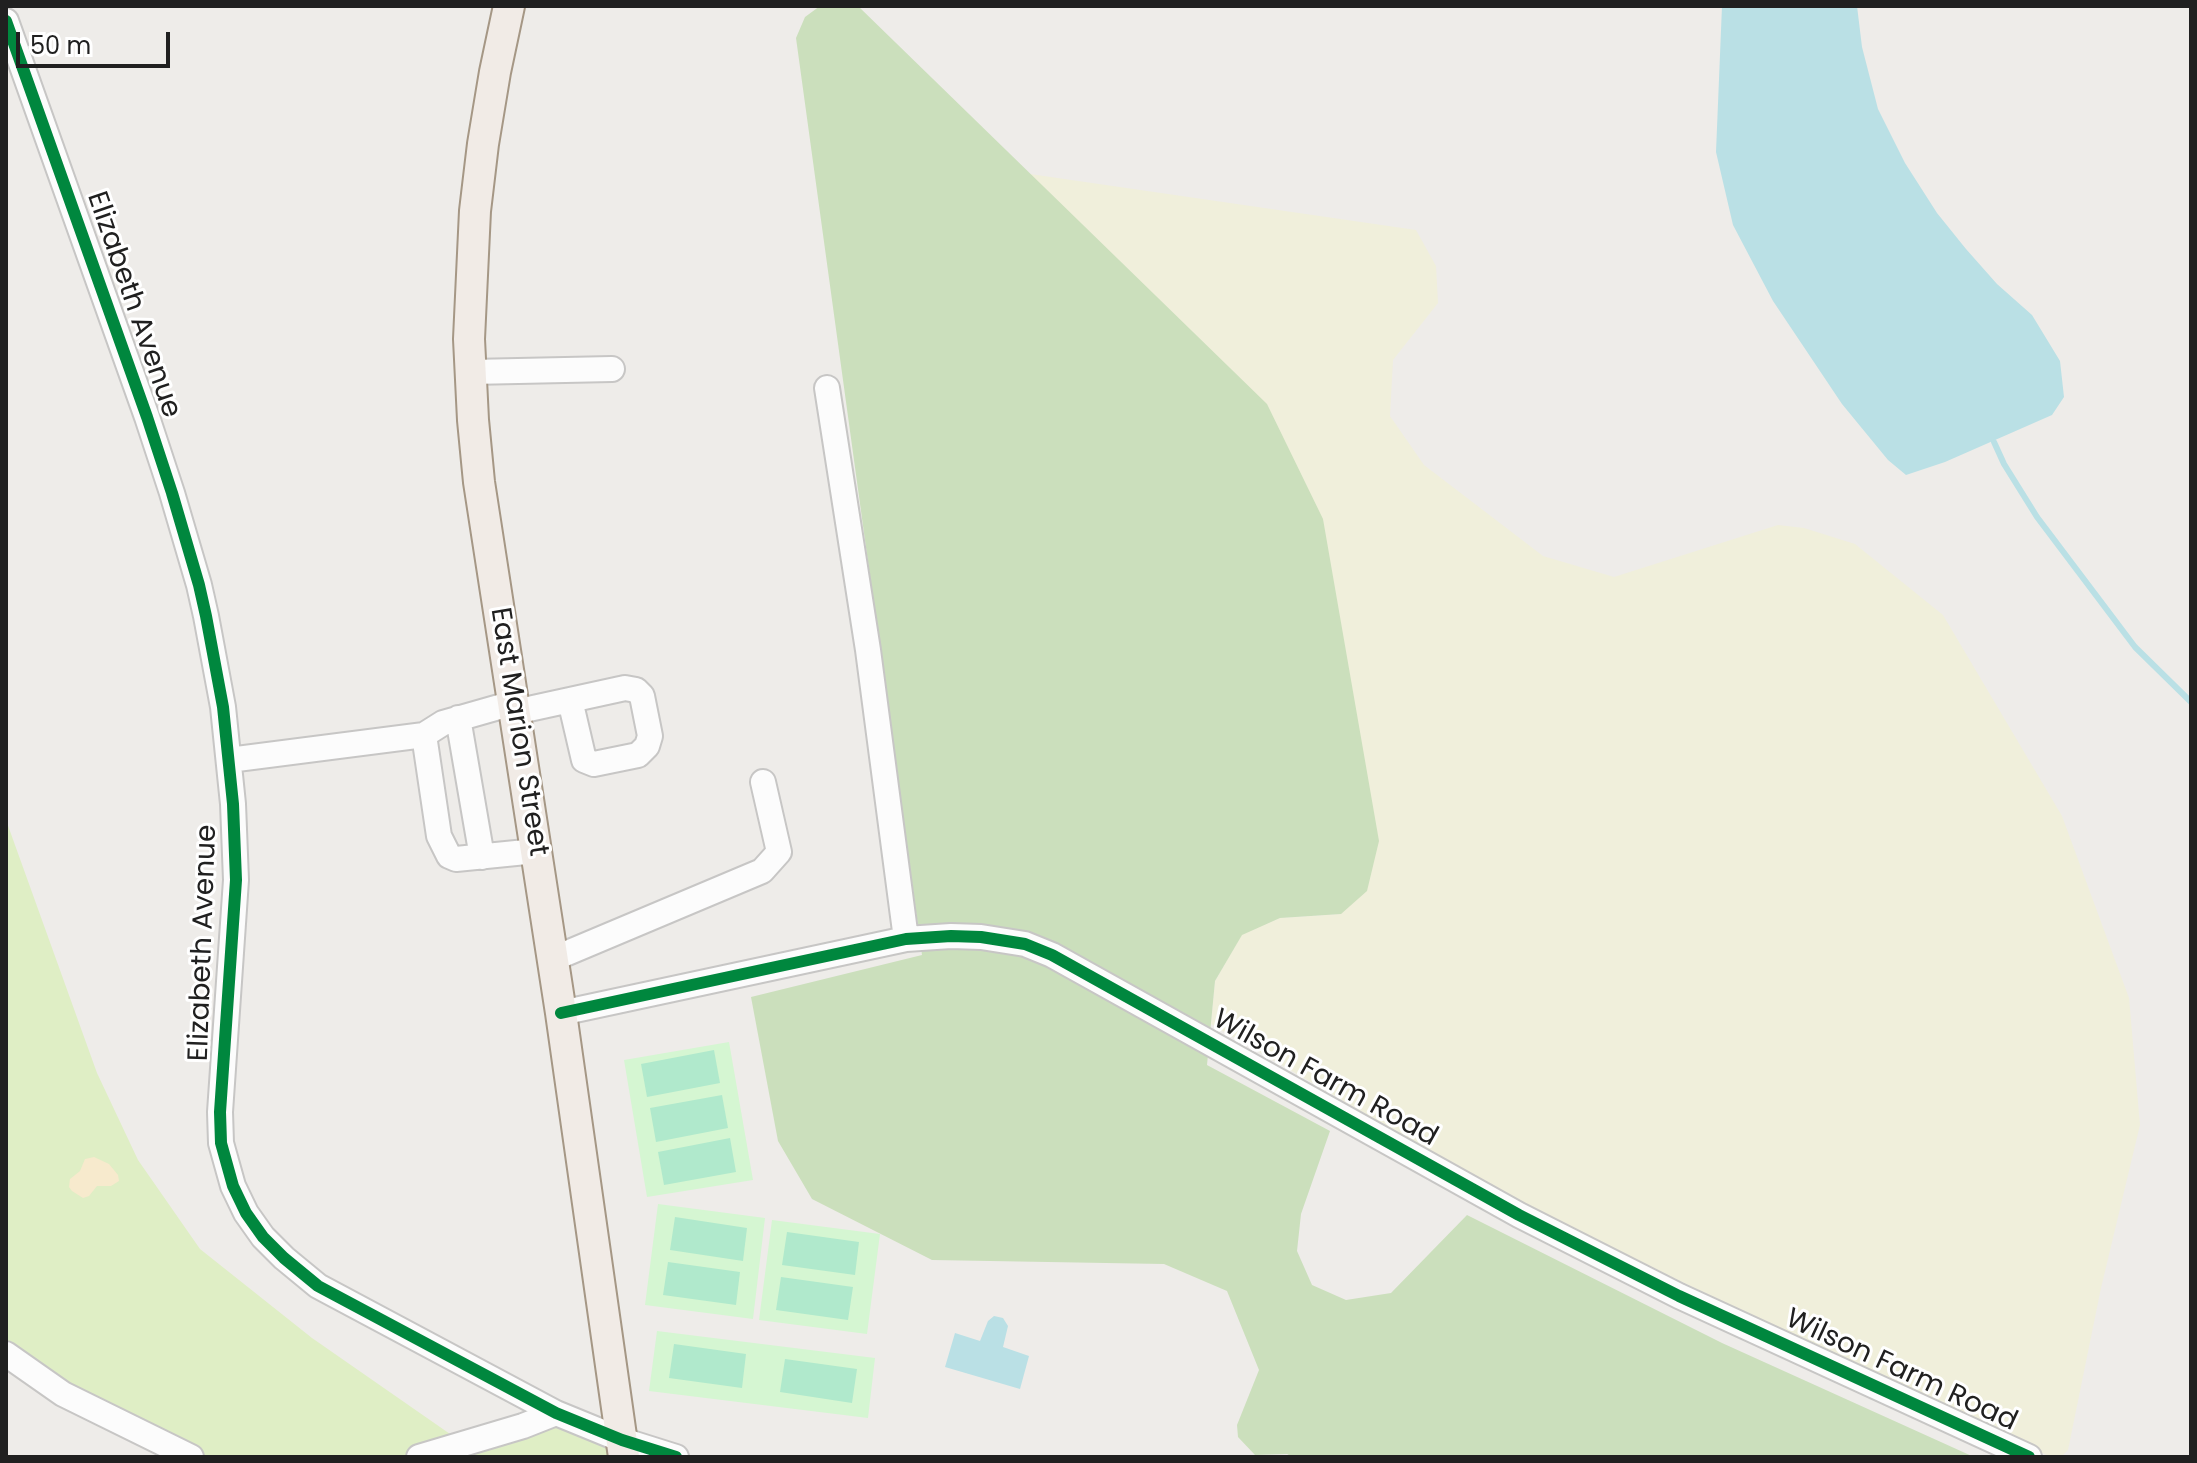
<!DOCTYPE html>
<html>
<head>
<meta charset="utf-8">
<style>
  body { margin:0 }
  #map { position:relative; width:2197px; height:1463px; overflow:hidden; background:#eeece9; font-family:Poppins,sans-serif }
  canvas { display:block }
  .frame { position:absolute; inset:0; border:8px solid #202020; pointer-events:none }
  .scale { position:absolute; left:16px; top:32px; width:154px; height:36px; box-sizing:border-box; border:4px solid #202020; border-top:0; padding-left:10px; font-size:24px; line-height:28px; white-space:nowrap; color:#202020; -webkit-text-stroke:6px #fff; paint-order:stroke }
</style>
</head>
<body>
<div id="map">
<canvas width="2197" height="1463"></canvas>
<div class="frame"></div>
<div class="scale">50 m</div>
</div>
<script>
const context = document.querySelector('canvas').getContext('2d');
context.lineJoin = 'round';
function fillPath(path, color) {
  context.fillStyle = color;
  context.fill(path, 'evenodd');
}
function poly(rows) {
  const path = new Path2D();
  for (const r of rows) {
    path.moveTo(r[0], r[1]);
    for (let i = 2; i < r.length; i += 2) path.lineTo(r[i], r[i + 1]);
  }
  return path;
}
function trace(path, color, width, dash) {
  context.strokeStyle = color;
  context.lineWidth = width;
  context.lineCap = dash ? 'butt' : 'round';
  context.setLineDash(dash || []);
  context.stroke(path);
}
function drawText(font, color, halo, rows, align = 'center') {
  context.font = font + ' Poppins,sans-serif';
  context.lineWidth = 6;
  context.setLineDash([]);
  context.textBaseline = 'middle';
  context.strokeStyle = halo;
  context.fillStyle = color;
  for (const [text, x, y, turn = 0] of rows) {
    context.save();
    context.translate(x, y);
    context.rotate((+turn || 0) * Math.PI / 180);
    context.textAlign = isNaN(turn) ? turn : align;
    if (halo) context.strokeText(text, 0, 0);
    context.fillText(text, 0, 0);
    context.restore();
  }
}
const farmland = poly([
  [1030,174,1416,230,1436,266,1438,303,1393,360,1390,416,1424,465,1543,556,1614,577,1778,525,1804,528,1855,544,1943,615,2062,816,2129,998,2140,1125,2101,1288,2068,1450,2062,1456,2051,1457,1875,1376,1514,1200,1211,1024,1215,981,1242,934,1280,918,1341,914]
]);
const grass = poly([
  [6,820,97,1073,138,1160,200,1249,312,1338,463,1443,556,1413,676,1457,191,1457,6,1354]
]);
const forest = poly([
  [820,6,858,6,1267,404,1323,519,1379,841,1367,891,1341,914,1280,918,1242,935,1215,981,1207,1065,1330,1131,1301,1214,1297,1251,1312,1285,1346,1300,1391,1293,1467,1215,1722,1343,1974,1457,1293,1457,1287,1454,1255,1455,1238,1437,1237,1425,1259,1370,1227,1291,1164,1264,932,1260,812,1199,778,1141,751,997,922,955,796,38,805,17]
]);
const sand = poly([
  [94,1157,109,1164,118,1175,119,1181,111,1186,97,1186,89,1196,83,1198,72,1191,69,1187,70,1179,80,1171,85,1159]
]);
const park = poly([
  [729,1042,753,1180,647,1197,624,1060],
  [658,1204,765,1218,753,1319,645,1305],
  [772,1220,880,1234,867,1334,759,1320],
  [657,1331,875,1358,868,1418,649,1391]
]);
const pitch = poly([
  [714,1050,720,1083,647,1097,641,1064],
  [722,1095,728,1128,656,1142,650,1108],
  [730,1138,736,1172,664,1185,658,1152],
  [675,1217,747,1228,743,1261,670,1250],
  [787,1232,859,1242,855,1275,782,1265],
  [668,1262,740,1272,736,1305,663,1295],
  [781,1277,853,1287,848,1320,776,1310],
  [674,1344,746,1354,742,1388,669,1378],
  [785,1359,857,1369,852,1403,780,1392]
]);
const water = poly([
  [1722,6,1857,6,1862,47,1878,109,1905,163,1937,213,1966,249,1997,284,2032,315,2060,361,2064,397,2052,415,1945,462,1906,475,1888,460,1842,404,1773,301,1733,225,1716,152],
  [994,1316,1003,1318,1008,1326,1003,1347,1029,1356,1020,1389,945,1367,955,1333,980,1341,988,1321]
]);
const stream = poly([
  [1994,442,2004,464,2037,517,2135,647,2191,702]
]);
const minor = poly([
  [6,21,147,417,172,493,199,585,206,616,223,707,233,804,236,880,220,1112,221,1143,233,1186,246,1213,263,1237,284,1258,318,1286,556,1413,622,1440,676,1457],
  [471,372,612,369],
  [827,388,868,650,906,939],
  [513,703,443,723,424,735,439,836,449,856,456,859,536,851],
  [515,712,625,688,636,690,642,696,650,736,647,746,638,755,594,764,584,760,570,700],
  [458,718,482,857],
  [229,760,424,735],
  [553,959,762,871,779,852,763,782],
  [561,1013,906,939,951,936,981,937,1025,944,1052,955,1519,1215,1679,1296,2029,1457],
  [6,1354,63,1394,191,1457],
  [419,1457,523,1426,556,1413]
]);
const major = poly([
  [509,6,495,72,483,144,475,211,469,339,473,420,479,482,561,1013,624,1457]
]);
const cycleway = poly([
  [6,21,147,417,172,493,199,585,206,616,223,707,233,804,236,880,220,1112,221,1143,233,1186,246,1213,263,1237,284,1258,318,1286,556,1413,622,1440,676,1457],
  [561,1013,906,939,951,936,981,937,1025,944,1052,955,1519,1215,1679,1296,2029,1457]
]);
const streetNames = [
  ["Elizabeth Avenue",133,305,71],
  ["East Marion Street",518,732,81],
  ["Elizabeth Avenue",204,943,-88],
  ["Wilson Farm Road",1325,1079,29],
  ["Wilson Farm Road",1901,1371,25]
];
fillPath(farmland, '#f0efdb');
fillPath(grass, '#dfeec5');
fillPath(forest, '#cbdfbc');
fillPath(sand, '#f7eacd');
fillPath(park, '#d5f6d2');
fillPath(pitch, '#b0e9cc');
fillPath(water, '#bae0e5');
trace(stream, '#bae0e5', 6);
trace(minor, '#c7c6c5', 28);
trace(major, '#a59785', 34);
trace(minor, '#fcfcfc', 24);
trace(major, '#f1ebe6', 30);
trace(cycleway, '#00873e', 12);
drawText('28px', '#202020', '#fff', streetNames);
</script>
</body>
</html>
